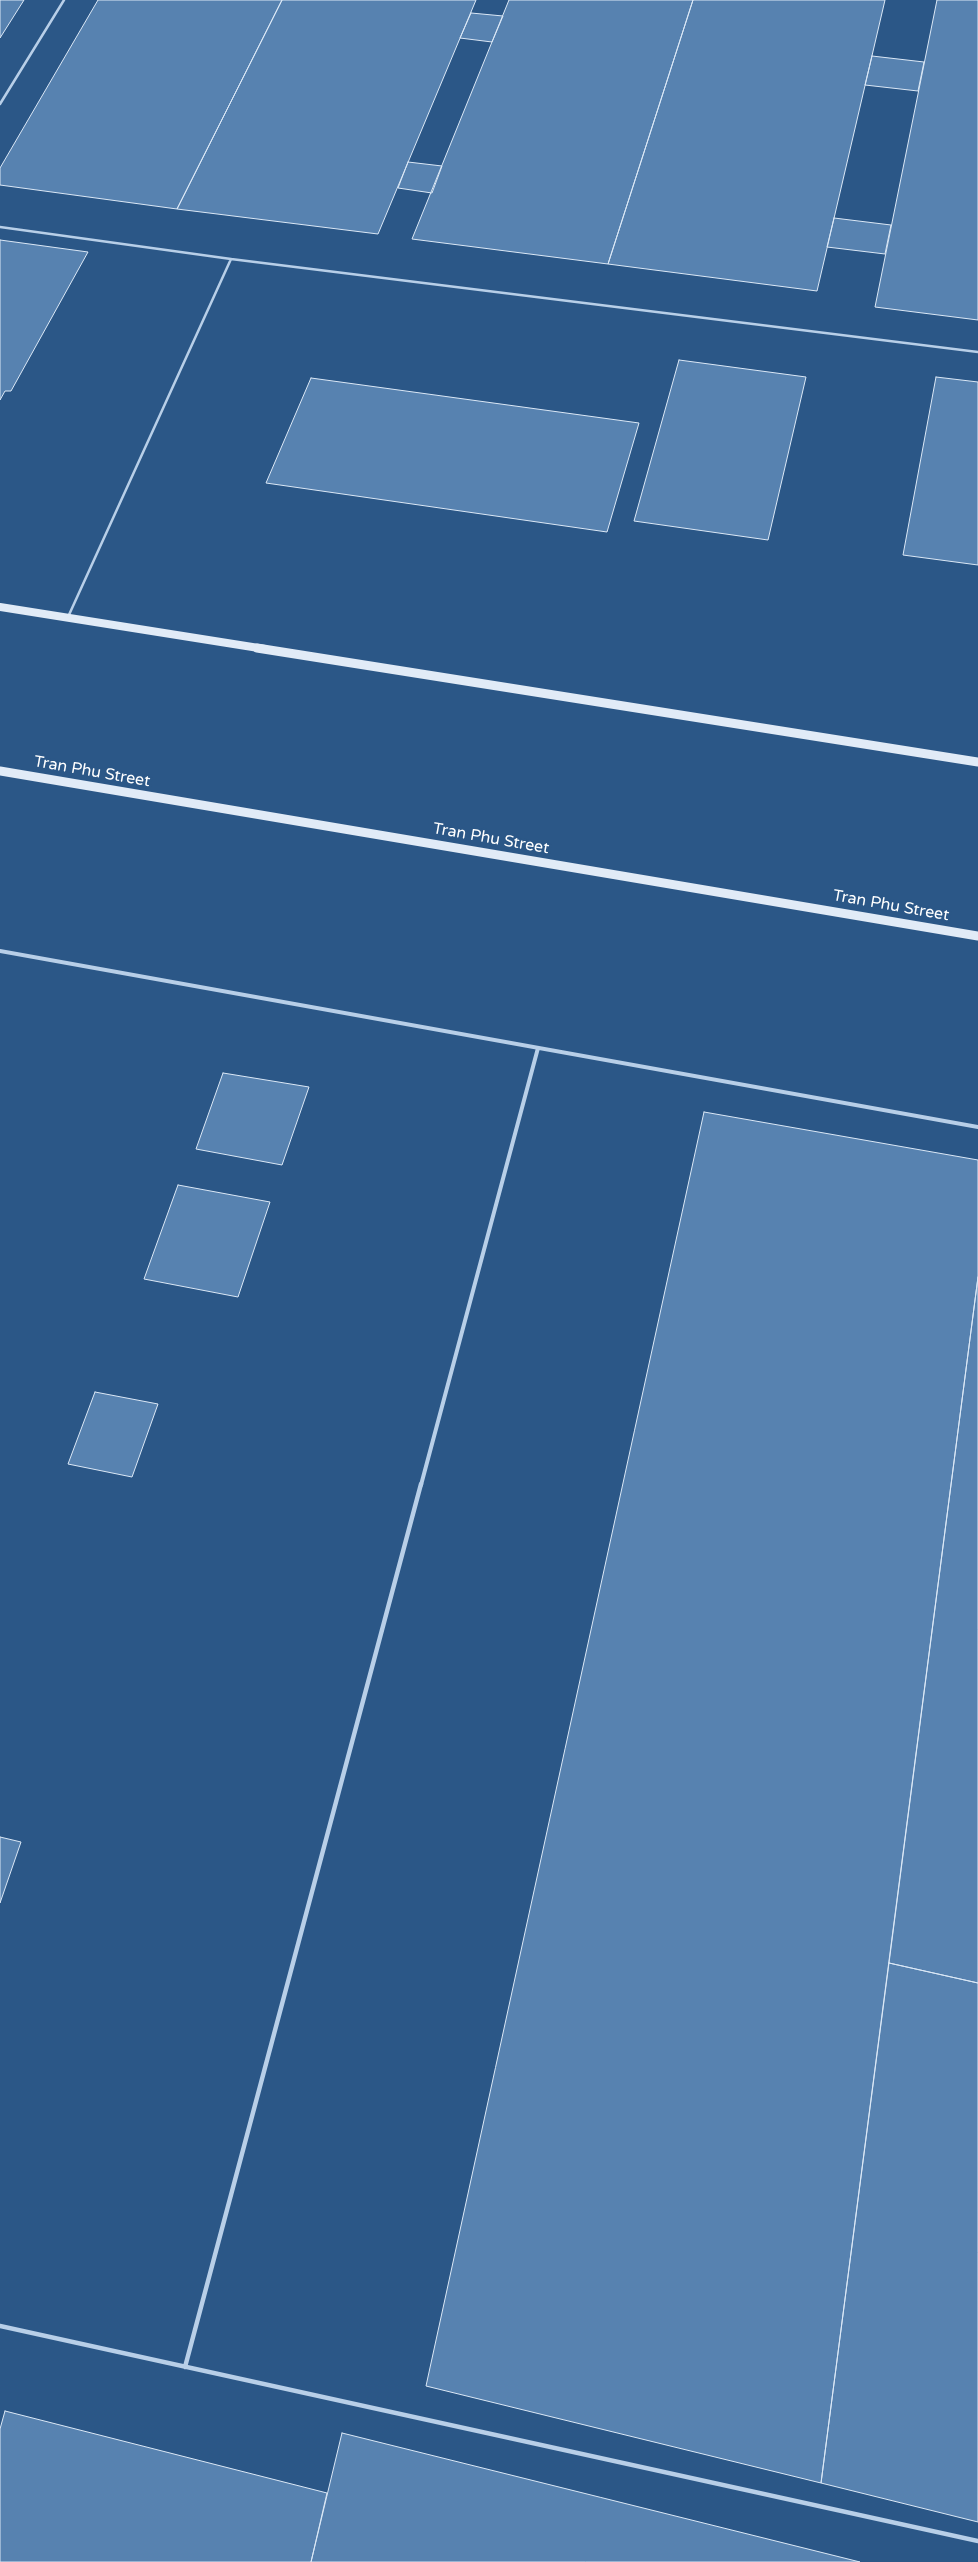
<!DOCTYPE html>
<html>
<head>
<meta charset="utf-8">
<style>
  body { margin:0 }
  canvas { display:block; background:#2b5787 }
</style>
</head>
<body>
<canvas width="978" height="2562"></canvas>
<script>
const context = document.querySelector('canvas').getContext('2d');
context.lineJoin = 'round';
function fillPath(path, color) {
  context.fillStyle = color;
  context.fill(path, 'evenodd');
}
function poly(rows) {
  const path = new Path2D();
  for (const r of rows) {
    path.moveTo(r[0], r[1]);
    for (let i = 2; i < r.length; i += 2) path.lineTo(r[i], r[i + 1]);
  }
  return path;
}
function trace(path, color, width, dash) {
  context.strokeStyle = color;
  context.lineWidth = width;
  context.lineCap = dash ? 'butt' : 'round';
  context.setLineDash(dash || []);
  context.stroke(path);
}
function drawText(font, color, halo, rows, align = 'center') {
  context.font = font + ' "Varela Round",sans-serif';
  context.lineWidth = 5;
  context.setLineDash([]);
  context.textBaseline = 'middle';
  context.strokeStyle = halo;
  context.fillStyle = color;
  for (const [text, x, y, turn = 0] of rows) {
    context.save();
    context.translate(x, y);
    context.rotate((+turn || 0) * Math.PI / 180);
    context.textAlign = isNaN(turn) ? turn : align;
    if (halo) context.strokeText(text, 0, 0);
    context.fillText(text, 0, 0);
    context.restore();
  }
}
const building = poly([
  [0,0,24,0,0,38,0,0],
  [98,0,282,0,177,209,0,185,0,168,98,0],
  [282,0,476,0,378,234,177,209,282,0],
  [509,0,693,0,608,264,412,239,509,0],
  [693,0,885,0,817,291,608,264,693,0],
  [937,0,978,0,978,320,875,307,937,0],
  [471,13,503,16,492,42,460,38,471,13],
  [872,56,924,62,918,91,865,85,872,56],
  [408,162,442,166,432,193,398,188,408,162],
  [834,218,891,225,885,254,827,247,834,218],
  [0,240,88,252,11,391,5,391,0,400,0,240],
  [679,360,806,377,768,540,634,521,679,360],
  [936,377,978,382,978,565,903,555,936,377],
  [311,378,639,423,607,532,266,483,311,378],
  [223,1073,309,1087,282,1165,196,1149,223,1073],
  [704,1112,978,1160,978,1277,821,2483,426,2386,704,1112],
  [178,1185,270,1202,238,1297,144,1279,178,1185],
  [978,1277,978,1983,889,1963,978,1277],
  [95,1392,158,1404,132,1477,68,1464,95,1392],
  [0,1837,21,1842,0,1903,0,1837],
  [889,1963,978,1983,978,2522,821,2483,889,1963],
  [5,2411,327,2493,311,2562,0,2562,0,2429,5,2411],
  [342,2433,860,2562,311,2562,342,2433]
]);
const serviceFar2 = poly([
  [0,104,64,0],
  [0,227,231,259,978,352],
  [68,617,231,259]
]);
const serviceFar1 = poly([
  [0,951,978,1127],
  [421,1485,538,1048]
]);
const service = poly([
  [0,2326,978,2541],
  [185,2367,421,1484]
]);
const secondaryFar1 = poly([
  [0,607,265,649]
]);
const secondary = poly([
  [257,648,978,762],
  [0,771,978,936]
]);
const streetNames = [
  ["Tran Phu Street",92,772,10],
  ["Tran Phu Street",491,839,10],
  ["Tran Phu Street",891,906,10]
];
fillPath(building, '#5782b0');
trace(building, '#dbe8f6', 1);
trace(serviceFar2, '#b8cfe8', 2.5);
trace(serviceFar1, '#b8cfe8', 4);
trace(service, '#b8cfe8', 4.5);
trace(secondaryFar1, '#e1ebf7', 8);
trace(secondary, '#e1ebf7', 9);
drawText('16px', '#fff', '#2b5787', streetNames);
</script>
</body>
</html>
